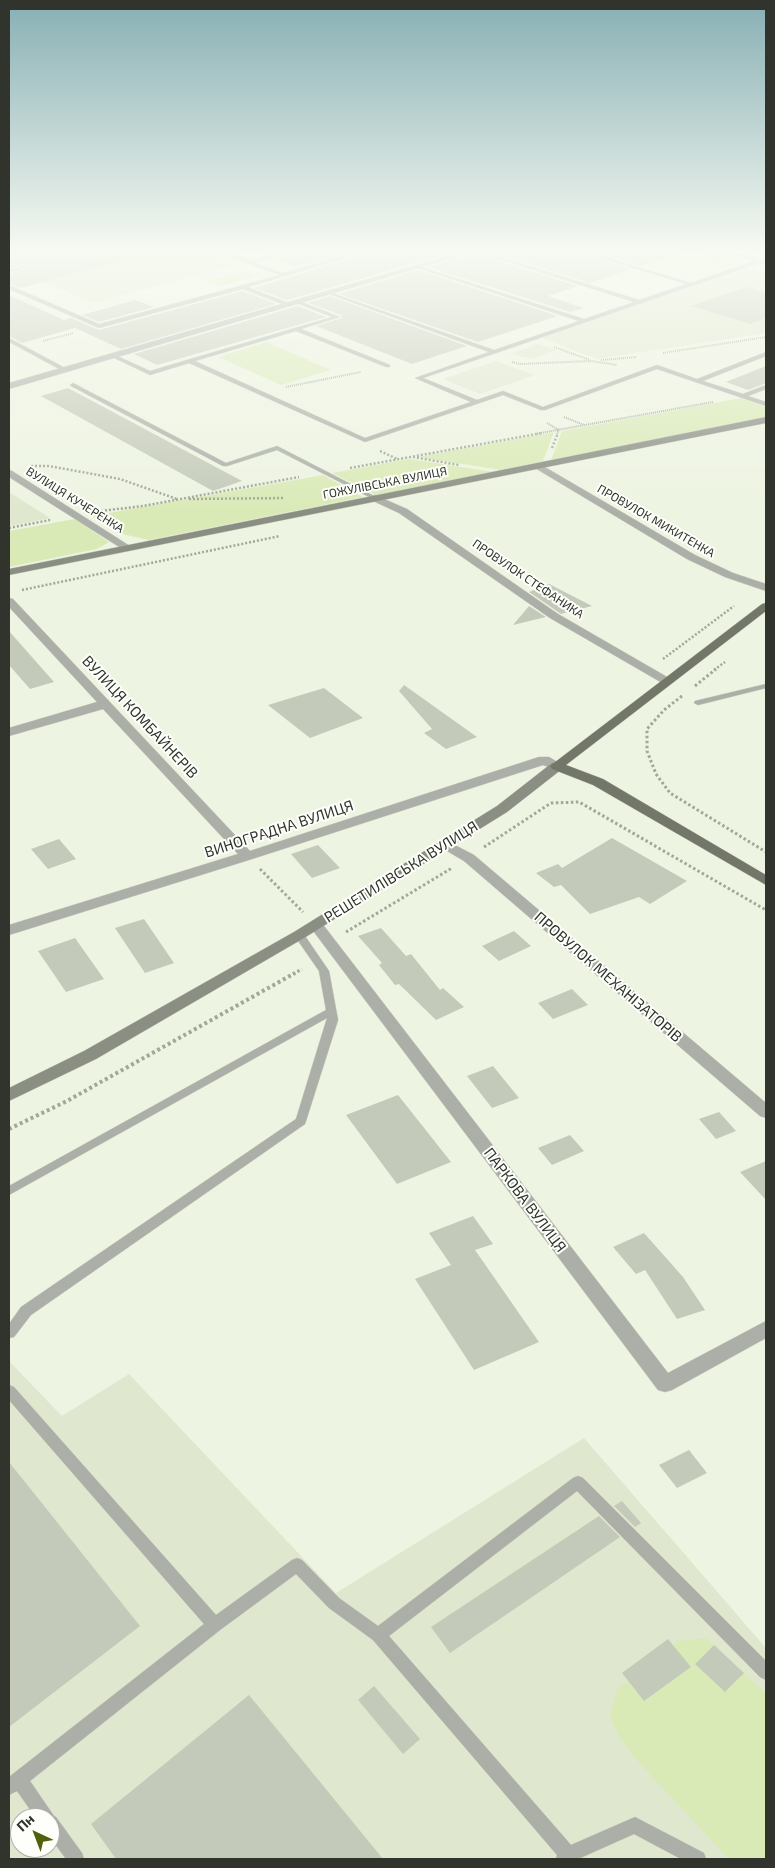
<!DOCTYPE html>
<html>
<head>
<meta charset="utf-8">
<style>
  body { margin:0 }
  #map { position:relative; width:775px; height:1868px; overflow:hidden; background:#eef4e2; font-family:"Exo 2",sans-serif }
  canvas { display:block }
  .frame { position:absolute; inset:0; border:10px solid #31342d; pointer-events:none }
  .north { position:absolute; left:10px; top:1808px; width:50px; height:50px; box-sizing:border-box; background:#fefffb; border:1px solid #acaea9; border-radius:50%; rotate:317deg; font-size:14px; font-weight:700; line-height:20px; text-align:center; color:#31342d }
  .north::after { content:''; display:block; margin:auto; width:18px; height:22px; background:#4f6209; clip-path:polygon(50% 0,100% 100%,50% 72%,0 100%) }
</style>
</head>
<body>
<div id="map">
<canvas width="775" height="1868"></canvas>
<div class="frame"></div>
<div class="north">Пн</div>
</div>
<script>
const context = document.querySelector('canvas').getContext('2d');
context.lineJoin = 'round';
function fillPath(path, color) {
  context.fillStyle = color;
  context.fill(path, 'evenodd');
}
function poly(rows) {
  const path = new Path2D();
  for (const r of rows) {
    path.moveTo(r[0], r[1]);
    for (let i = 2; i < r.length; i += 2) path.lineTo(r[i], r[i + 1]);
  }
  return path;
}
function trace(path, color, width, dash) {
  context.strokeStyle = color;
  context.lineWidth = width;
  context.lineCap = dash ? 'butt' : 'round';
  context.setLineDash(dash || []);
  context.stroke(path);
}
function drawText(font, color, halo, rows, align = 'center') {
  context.font = font + ' "Exo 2",sans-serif';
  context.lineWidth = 4;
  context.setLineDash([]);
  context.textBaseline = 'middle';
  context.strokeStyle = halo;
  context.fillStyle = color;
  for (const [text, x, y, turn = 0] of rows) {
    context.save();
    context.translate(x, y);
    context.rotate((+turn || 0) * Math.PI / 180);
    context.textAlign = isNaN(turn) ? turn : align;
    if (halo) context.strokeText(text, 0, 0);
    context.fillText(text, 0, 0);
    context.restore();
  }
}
const built = poly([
  [9,250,193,250,234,265,94,303,9,268],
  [748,267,766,272,766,333,597,359,542,338],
  [538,344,557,350,532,359,510,354],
  [496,361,535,375,480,394,443,379],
  [9,492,50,518,9,526],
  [9,1361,62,1416,129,1374,336,1593,584,1438,766,1648,766,1859,9,1859],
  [20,1818,50,1818,50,1848,20,1848]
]);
const green = poly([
  [715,252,738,258,713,266,691,260],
  [243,271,257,276,221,286,206,281],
  [267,342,331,370,281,385,218,357],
  [741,398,766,407,766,418,551,460,562,431],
  [554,432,543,461,501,470,418,457],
  [409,459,494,472,376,495,332,473],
  [323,475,363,497,149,540,122,534,92,516],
  [75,519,109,542,97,549,9,567,9,531],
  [706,1638,766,1694,766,1859,729,1859,634,1757,619,1736,610,1716,617,1690,678,1641]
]);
const building = poly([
  [49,250,137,250,138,257,20,288,9,284,9,274,22,270,18,266,9,268,9,260],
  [299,250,351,250,351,252,297,267,275,259],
  [384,250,460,250,287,300,254,288,352,258],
  [485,250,572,250,630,269,590,283],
  [590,250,675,250,675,255,641,266],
  [475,254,578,286,548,296,584,308,570,312,428,267],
  [418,270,558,316,478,342,339,294],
  [746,287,766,293,766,318,750,324,691,306],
  [243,291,276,304,121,349,75,328,22,343,9,336,9,295,64,320,71,318,99,330],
  [330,296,467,346,412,364,316,326,342,318,341,315,308,303],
  [135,300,154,307,99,322,82,315],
  [298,306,326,317,157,365,134,354],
  [766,366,766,383,748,390,726,382],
  [68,388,83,396,242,481,213,491,41,396],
  [549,584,592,606,561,614,529,592],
  [529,606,546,617,513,625],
  [9,631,54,682,30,689,9,665],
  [404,685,477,737,446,749,424,733,432,729,399,691],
  [324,688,363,718,310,738,268,705],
  [612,838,687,881,650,904,639,897,590,914,561,885,554,887,536,873,558,864,562,868],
  [59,839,76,859,48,869,31,849],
  [318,845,340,868,312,878,291,854],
  [144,919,174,963,145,973,115,928],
  [381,928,406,956,411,954,440,990,443,988,464,1007,436,1020,399,984,395,985,379,965,382,963,358,936],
  [514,931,531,946,499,961,482,946],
  [75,938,104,979,66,992,38,951],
  [572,989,588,1005,553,1019,538,1003],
  [493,1066,519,1098,492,1108,467,1076],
  [398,1095,451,1162,397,1184,346,1115],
  [719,1112,736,1131,716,1139,699,1119],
  [570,1135,584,1151,552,1165,538,1148],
  [766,1161,766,1200,740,1172],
  [473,1216,493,1244,475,1250,539,1342,474,1370,415,1279,451,1265,429,1233],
  [644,1233,683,1277,705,1310,677,1319,645,1270,636,1274,613,1247],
  [689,1450,707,1473,677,1488,659,1465],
  [9,1462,140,1626,9,1727],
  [622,1501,641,1523,635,1527,614,1506],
  [599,1516,620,1537,450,1653,431,1627],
  [668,1639,691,1667,644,1701,622,1673],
  [714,1645,744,1673,725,1692,695,1664],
  [374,1686,420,1739,403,1754,358,1700],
  [249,1695,383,1859,116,1859,91,1824]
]);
const pathFar3 = poly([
  [43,341,74,333],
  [554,347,590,360],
  [663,353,766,337],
  [601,360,637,357],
  [512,362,520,364,591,361,617,365],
  [286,387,361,372],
  [564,417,584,425],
  [547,423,559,430],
  [535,434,713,402],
  [557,434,559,430]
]);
const pathFar2 = poly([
  [552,448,558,433],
  [380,451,397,459],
  [413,457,459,465],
  [31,466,49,466,120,479,177,499],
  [350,468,542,433],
  [189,499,285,498],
  [101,511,143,506,299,477],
  [9,528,50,520],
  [22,590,280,536],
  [663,659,734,606],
  [714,670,725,662]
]);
const pathFar1 = poly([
  [695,686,716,669],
  [682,696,664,710,647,729,647,751,656,774,670,793,766,852],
  [484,847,551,803,579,802,766,910],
  [260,869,303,912],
  [346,932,452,868],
  [293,974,302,969]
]);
const path = poly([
  [9,1129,67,1101,295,973]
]);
const lane = poly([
  [222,250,227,250,226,252,250,261,288,250,297,250,255,263,283,273,363,250,372,250,248,287,291,304,291,306,287,306,243,289,99,328,9,289,9,286,11,286,99,324,280,275,221,254,222,250],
  [478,250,639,300,686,284,574,250,582,250,691,283,754,261,719,250,727,250,766,262,766,264,759,263,423,378,477,400,503,391,543,407,657,365,697,379,766,352,766,356,703,381,743,394,766,385,766,389,748,396,766,402,766,406,657,369,545,410,541,410,503,395,365,442,189,363,150,375,110,356,115,355,150,371,332,317,294,302,299,301,340,317,301,329,390,365,390,367,386,367,296,331,195,361,365,438,471,402,415,378,489,352,329,294,329,292,494,350,579,321,418,268,418,266,584,319,634,302,473,251,478,250],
  [18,268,20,270,9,272,9,270,18,268],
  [9,338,67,369,68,370,63,371,9,342,9,338],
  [73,383,226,463,277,446,378,498,373,499,277,450,227,466,223,466,71,386,70,385,73,383],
  [766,684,766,688,698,705,694,703,695,701,766,684],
  [299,932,303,933,329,971,338,1020,305,1124,31,1315,14,1337,9,1338,9,1324,21,1307,296,1119,327,1018,9,1195,9,1186,326,1010,319,971,294,935,299,932],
  [9,1385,14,1387,216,1615,292,1560,297,1558,302,1560,339,1598,378,1626,573,1478,578,1476,583,1478,766,1661,766,1680,760,1677,577,1491,389,1636,571,1845,635,1817,704,1853,706,1859,681,1859,634,1834,578,1859,556,1859,557,1855,373,1640,329,1608,296,1574,220,1630,30,1781,54,1816,56,1817,82,1853,84,1859,66,1859,50,1837,50,1818,36,1818,17,1791,9,1795,9,1777,204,1624,9,1400,9,1385]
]);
const street = poly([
  [468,250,480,250,9,389,9,383,468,250],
  [538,463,695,555,733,573,766,584,766,591,725,577,687,559,535,468,533,466,538,463],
  [9,470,12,471,133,548,128,551,124,550,9,477,9,470],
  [375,495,407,509,558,614,674,681,668,685,664,684,550,618,399,513,371,500,371,496,375,495],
  [9,598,13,599,250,851,539,757,549,757,564,766,557,770,543,765,252,859,9,935,9,925,238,854,103,709,9,736,9,728,97,702,9,607,9,598],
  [447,841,474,855,766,1103,766,1118,760,1116,464,861,442,848,440,845,447,841],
  [316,920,321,922,668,1373,766,1321,766,1338,672,1390,665,1392,658,1390,311,928,309,925,311,922,316,920]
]);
const secondary = poly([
  [766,417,766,423,9,575,9,569,766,417],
  [557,762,564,766,562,769,507,812,304,938,96,1059,9,1101,9,1088,84,1051,294,932,497,806,552,763,557,762]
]);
const primary = poly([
  [766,603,766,611,566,765,603,779,766,875,766,885,593,785,552,769,550,766,762,604,766,603]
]);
const farStreetnames = [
  ["ГОЖУЛІВСЬКА ВУЛИЦЯ",385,483,-11],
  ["ВУЛИЦЯ КУЧЕРЕНКА",75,500,32],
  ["ПРОВУЛОК МИКИТЕНКА",656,521,30],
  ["ПРОВУЛОК СТЕФАНИКА",528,579,34]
];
const streetNames = [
  ["ВУЛИЦЯ КОМБАЙНЕРІВ",140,717,47],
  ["ВИНОГРАДНА ВУЛИЦЯ",279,829,-18],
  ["РЕШЕТИЛІВСЬКА ВУЛИЦЯ",401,872,-32],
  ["ПРОВУЛОК МЕХАНІЗАТОРІВ",608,977,41],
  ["ПАРКОВА ВУЛИЦЯ",525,1200,53]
];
fillPath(built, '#dfe7ce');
fillPath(green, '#daeab7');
fillPath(building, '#c4cab9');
trace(lane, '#ccd1c1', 1);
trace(street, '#ccd1c1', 1);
trace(secondary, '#ccd1c1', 1);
trace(primary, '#ccd1c1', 1);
trace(pathFar3, '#a2a799', 2, [1, 1]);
trace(pathFar2, '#a2a799', 2.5, [2, 2]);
trace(pathFar1, '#a2a799', 3, [2.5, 2.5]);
trace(path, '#a2a799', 4, [3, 3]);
fillPath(lane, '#acafa7');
fillPath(street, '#acafa7');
fillPath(secondary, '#8b8e83');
fillPath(primary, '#73776a');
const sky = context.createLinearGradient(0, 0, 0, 512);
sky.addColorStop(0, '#87afb4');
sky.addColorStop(0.49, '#f7faf2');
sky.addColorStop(1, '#f7faf200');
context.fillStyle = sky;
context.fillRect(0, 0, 775, 512);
drawText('12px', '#31342d', '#fefffb', farStreetnames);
drawText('15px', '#31342d', '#fefffb', streetNames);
</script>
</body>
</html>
